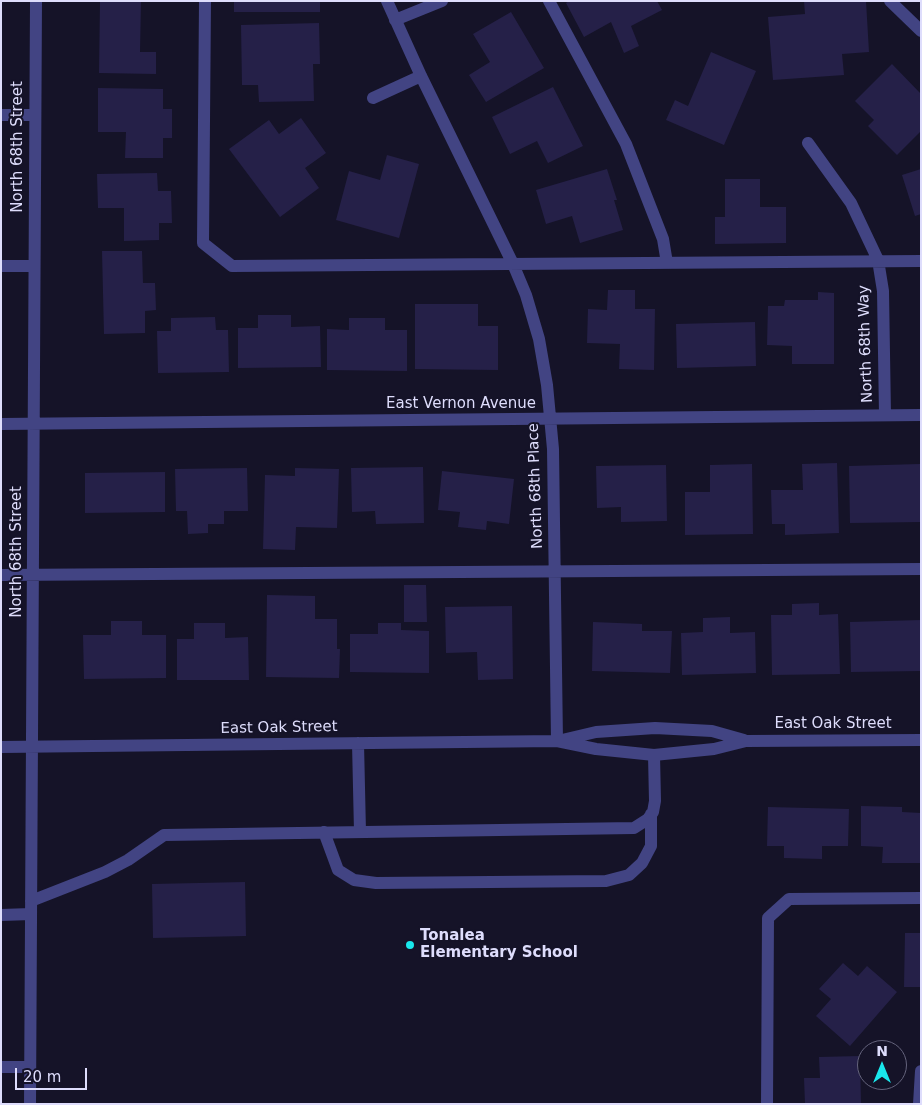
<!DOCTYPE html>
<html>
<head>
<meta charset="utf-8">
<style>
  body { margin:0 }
  #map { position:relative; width:922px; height:1105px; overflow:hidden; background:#151328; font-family:"DejaVu Sans",sans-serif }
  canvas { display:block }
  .frame { position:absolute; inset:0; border:2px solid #deddfc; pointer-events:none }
  .north { position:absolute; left:857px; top:1040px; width:50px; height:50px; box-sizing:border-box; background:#151328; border:1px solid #65647d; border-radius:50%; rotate:0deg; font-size:14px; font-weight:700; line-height:20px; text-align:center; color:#deddfc }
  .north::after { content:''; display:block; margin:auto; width:18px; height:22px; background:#19e7ec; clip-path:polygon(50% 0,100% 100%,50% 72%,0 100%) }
  .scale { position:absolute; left:15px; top:1068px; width:72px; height:22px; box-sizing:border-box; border:2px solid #deddfc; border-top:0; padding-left:6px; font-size:15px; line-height:18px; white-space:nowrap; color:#deddfc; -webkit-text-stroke:4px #151328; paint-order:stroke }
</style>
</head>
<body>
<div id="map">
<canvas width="922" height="1105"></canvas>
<div class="frame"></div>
<div class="north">N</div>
<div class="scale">20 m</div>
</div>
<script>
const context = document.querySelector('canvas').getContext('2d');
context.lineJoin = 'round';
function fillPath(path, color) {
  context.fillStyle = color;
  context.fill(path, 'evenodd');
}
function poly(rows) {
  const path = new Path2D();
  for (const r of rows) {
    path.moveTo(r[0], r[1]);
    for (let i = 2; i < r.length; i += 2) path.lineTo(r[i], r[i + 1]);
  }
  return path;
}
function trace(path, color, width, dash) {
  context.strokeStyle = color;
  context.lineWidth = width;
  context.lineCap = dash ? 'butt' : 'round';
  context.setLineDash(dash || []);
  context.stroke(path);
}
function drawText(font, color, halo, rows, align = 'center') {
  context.font = font + ' "DejaVu Sans",sans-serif';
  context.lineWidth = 4;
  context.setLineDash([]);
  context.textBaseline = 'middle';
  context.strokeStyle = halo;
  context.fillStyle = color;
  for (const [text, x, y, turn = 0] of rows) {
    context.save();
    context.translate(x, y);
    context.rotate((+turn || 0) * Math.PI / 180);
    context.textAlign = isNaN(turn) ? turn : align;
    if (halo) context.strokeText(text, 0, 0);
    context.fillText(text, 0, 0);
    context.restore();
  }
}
const building = poly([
  [100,1,141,1,140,52,156,52,156,74,99,73],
  [234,1,320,1,320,12,234,12],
  [569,1,657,1,662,10,631,26,639,46,624,53,611,22,584,37,566,3],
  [804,1,866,1,869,52,842,54,844,75,773,80,768,17,805,14],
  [511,12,544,68,486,102,469,75,490,62,473,34],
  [319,23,320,64,313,64,314,101,259,102,258,85,242,85,241,25],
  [711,52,756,71,724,145,666,120,675,100,688,106],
  [892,64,921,94,921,131,897,155,868,126,874,120,855,101],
  [553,87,583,146,548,163,537,141,510,154,492,117],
  [98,88,163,89,163,109,172,109,172,138,163,138,163,158,125,158,126,132,98,132],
  [301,118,326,153,305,168,319,188,280,217,229,149,269,120,279,134],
  [387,155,419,164,399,238,336,220,349,171,380,180],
  [607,169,617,200,614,200,623,230,580,243,572,216,546,224,536,190],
  [921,169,921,214,915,216,902,175],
  [157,173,158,191,171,191,172,223,159,223,159,240,124,241,124,208,98,208,97,174],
  [725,179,760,179,760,207,786,207,786,243,715,244,715,217,725,217],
  [102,251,142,251,143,283,155,283,156,310,145,311,145,333,104,334],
  [608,290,635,290,635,309,655,309,654,370,619,369,620,344,587,343,588,309,607,310],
  [818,292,834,293,834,364,792,364,792,346,767,345,768,306,784,306,785,300,818,300],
  [415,304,478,304,478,326,498,326,498,370,415,369],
  [258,315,291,315,291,327,320,326,321,367,238,368,238,328,258,328],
  [215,317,216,330,228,330,229,372,158,373,157,331,171,331,171,318],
  [349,318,385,318,385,330,407,330,407,371,327,370,327,329,349,330],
  [755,322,756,366,677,368,676,324],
  [837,463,839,533,785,535,785,524,772,524,771,490,803,490,802,464],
  [752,464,753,534,685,535,685,492,710,492,710,465],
  [920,464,921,522,850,523,849,466],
  [666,465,667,521,621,522,621,507,597,508,596,466],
  [423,467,424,523,376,524,375,511,352,512,351,468],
  [247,468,248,511,224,511,224,524,208,524,208,533,188,534,187,511,176,511,175,469],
  [295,468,339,469,337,528,296,527,295,550,263,549,265,475,295,476],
  [442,471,514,479,509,524,487,521,486,530,458,527,460,512,438,510],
  [165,472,165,512,85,513,85,473],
  [404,585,426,585,427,622,404,622],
  [267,595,315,596,315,619,337,619,337,649,340,649,339,678,266,677],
  [819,603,819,615,838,614,840,674,772,675,771,615,792,615,792,604],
  [512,606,513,679,478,680,477,652,446,653,445,607],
  [730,617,730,633,755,632,756,673,682,675,681,633,703,632,703,618],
  [921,620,921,671,851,672,850,622],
  [111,621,142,621,142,635,166,635,166,678,84,679,83,635,111,635],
  [593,622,642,624,642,631,672,631,670,673,592,671],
  [194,623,225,623,225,638,248,637,249,680,177,680,177,639,194,639],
  [378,623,401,623,401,630,429,631,429,673,350,672,350,634,378,634],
  [861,806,902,807,902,812,921,813,921,863,882,863,883,847,861,846],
  [768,807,849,809,848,846,822,846,822,859,784,858,784,846,767,846],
  [245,882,246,936,153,938,152,884],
  [905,933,921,933,921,987,904,987],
  [843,963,858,976,867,966,897,992,850,1046,816,1016,831,999,819,989],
  [860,1056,861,1104,805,1104,804,1078,820,1078,819,1057]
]);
const minor = poly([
  [205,1,203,243,232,266,921,261],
  [387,1,421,76,513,264,526,295,539,339,547,385,553,449,557,741],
  [549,1,626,144,663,239,667,263],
  [890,1,921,31],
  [395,20,442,1],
  [373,98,421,76],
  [1,115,35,115],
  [808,143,851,203,878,260,883,291,885,415],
  [1,266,34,266],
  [1,424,921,415],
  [1,575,921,569],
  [562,740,596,732,655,728,712,731,744,740],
  [358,743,360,832],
  [1,747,557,741,596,749,654,755,714,749,746,741,921,740],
  [324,832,338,870,354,880,376,883,606,881,629,875,642,863,651,846,651,814],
  [31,901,105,872,128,860,164,835,634,828,648,819,653,812,655,801,654,755],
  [1,915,31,914],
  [1,1067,30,1067],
  [30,1104,36,1],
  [767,1104,768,918,789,899,921,898],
  [919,1104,921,1071]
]);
const markers = [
  [410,945,5,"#19e7ec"]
];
const streetNames = [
  ["North 68th Street",18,147,-90],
  ["North 68th Way",866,344,-92],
  ["East Vernon Avenue",461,404],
  ["North 68th Place",536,486,-92],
  ["North 68th Street",17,552,-90],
  ["East Oak Street",833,724],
  ["East Oak Street",279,728,-1]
];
const poiNames = [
  ["Tonalea",420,936],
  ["Elementary School",420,953]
];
fillPath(building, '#252048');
trace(minor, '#424483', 12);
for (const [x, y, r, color] of markers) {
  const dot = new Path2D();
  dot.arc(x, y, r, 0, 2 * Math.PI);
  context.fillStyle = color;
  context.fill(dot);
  trace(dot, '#151328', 2);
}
drawText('15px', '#deddfc', '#151328', streetNames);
drawText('bold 15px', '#deddfc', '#151328', poiNames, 'left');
</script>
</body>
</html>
